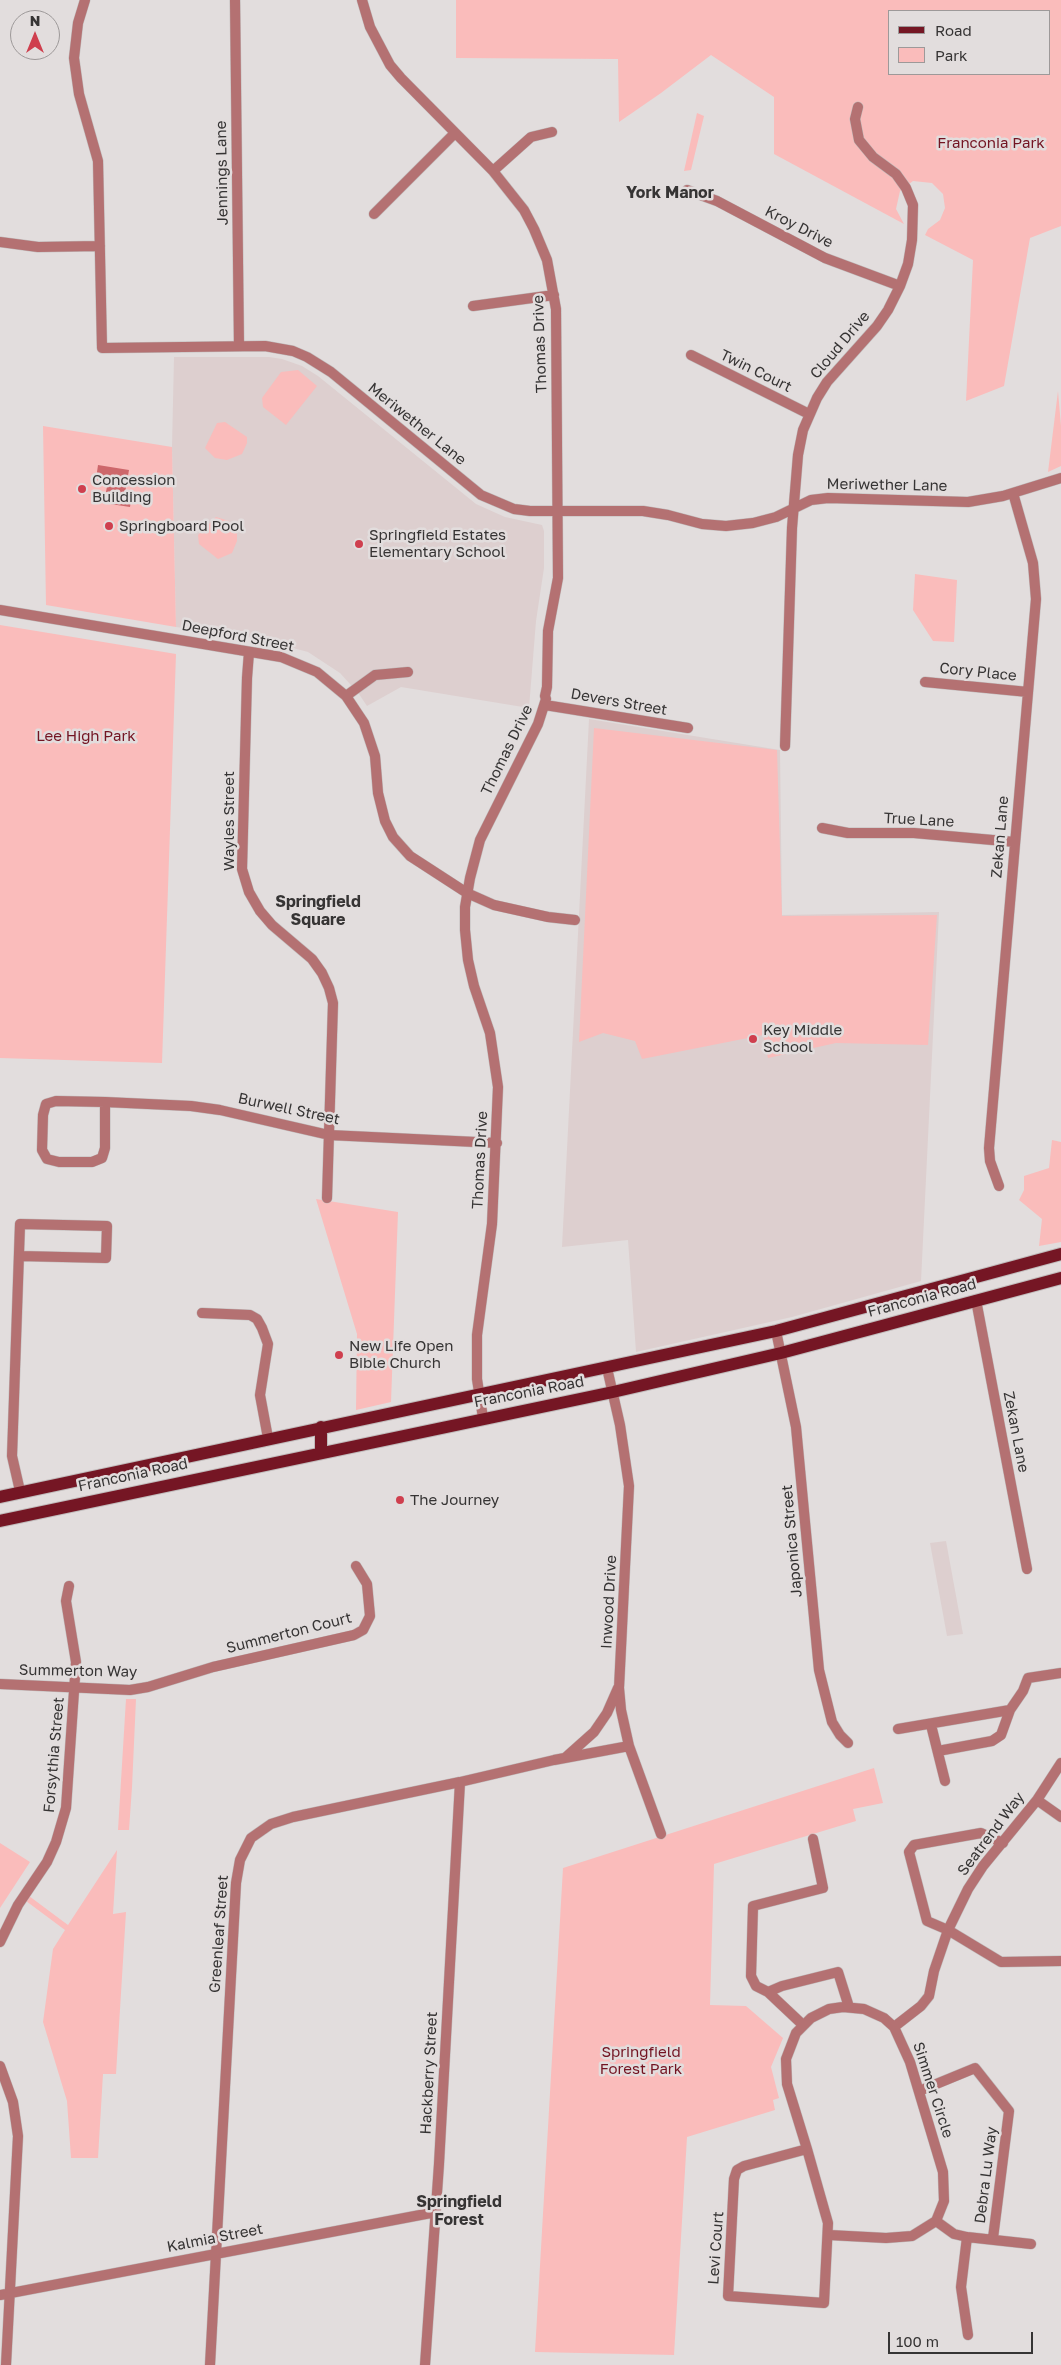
<!DOCTYPE html>
<html>
<head>
<meta charset="utf-8">
<style>
  body { margin:0 }
  #map { position:relative; width:1061px; height:2365px; overflow:hidden; background:#e2dddd; font-family:"Golos Text",sans-serif }
  canvas { display:block }
  .legend { position:absolute; left:888px; top:10px; width:162px; height:65px; box-sizing:border-box; background:#e2dddd; border:1px solid #9d9999; margin:0; padding:6px 9px; list-style:none; font-size:15px; color:#363434 }
  .legend li { display:flex; align-items:center; gap:10px; height:25px }
  .legend b { width:25px; border:1px solid #9d9999 }
  .north { position:absolute; left:10px; top:10px; width:50px; height:50px; box-sizing:border-box; background:#e2dddd; border:1px solid #9d9999; border-radius:50%; rotate:0deg; font-size:14px; font-weight:700; line-height:20px; text-align:center; color:#363434 }
  .north::after { content:''; display:block; margin:auto; width:18px; height:22px; background:#cf3f4e; clip-path:polygon(50% 0,100% 100%,50% 72%,0 100%) }
  .scale { position:absolute; left:888px; top:2332px; width:145px; height:22px; box-sizing:border-box; border:2px solid #363434; border-top:0; padding-left:6px; font-size:15px; line-height:18px; white-space:nowrap; color:#363434; -webkit-text-stroke:4px #e2dddd; paint-order:stroke }
</style>
</head>
<body>
<div id="map">
<canvas width="1061" height="2365"></canvas>
<ul class="legend">
<li><b style="height:6px;background:#751624"></b>Road</li>
<li><b style="height:14px;background:#fabcbb"></b>Park</li>
</ul>
<div class="north">N</div>
<div class="scale">100 m</div>
</div>
<script>
const context = document.querySelector('canvas').getContext('2d');
context.lineJoin = 'round';
function fillPath(path, color) {
  context.fillStyle = color;
  context.fill(path, 'evenodd');
}
function poly(rows) {
  const path = new Path2D();
  for (const r of rows) {
    path.moveTo(r[0], r[1]);
    for (let i = 2; i < r.length; i += 2) path.lineTo(r[i], r[i + 1]);
  }
  return path;
}
function trace(path, color, width, dash) {
  context.strokeStyle = color;
  context.lineWidth = width;
  context.lineCap = dash ? 'butt' : 'round';
  context.setLineDash(dash || []);
  context.stroke(path);
}
function drawText(font, color, halo, rows, align = 'center') {
  context.font = font + ' "Golos Text",sans-serif';
  context.lineWidth = 5;
  context.setLineDash([]);
  context.textBaseline = 'middle';
  context.strokeStyle = halo;
  context.fillStyle = color;
  for (const [text, x, y, turn = 0] of rows) {
    context.save();
    context.translate(x, y);
    context.rotate((+turn || 0) * Math.PI / 180);
    context.textAlign = isNaN(turn) ? turn : align;
    if (halo) context.strokeText(text, 0, 0);
    context.fillText(text, 0, 0);
    context.restore();
  }
}
const built = poly([
  [174,357,269,357,282,359,302,366,318,376,476,504,505,517,542,525,544,531,544,568,536,621,529,708,401,687,367,706,359,694,340,673,308,652,255,638,176,627,172,447],
  [589,719,780,750,782,915,939,912,921,1281,792,1317,636,1352,628,1240,562,1247],
  [946,1541,963,1634,947,1636,930,1543]
]);
const green = poly([
  [456,0,1061,0,1061,226,1030,238,1004,386,966,401,973,260,925,235,928,229,940,220,945,208,943,194,932,183,913,181,900,191,896,209,904,224,774,154,774,97,711,55,661,93,619,122,618,59,456,58],
  [890,11,1050,11,1050,74,890,74],
  [697,113,704,116,691,170,684,171],
  [298,370,317,386,286,425,263,407,262,398,281,372],
  [1058,391,1061,426,1061,466,1048,472],
  [225,422,247,437,247,443,242,454,227,460,215,458,205,448,217,423],
  [43,426,172,447,176,627,46,605],
  [216,517,229,521,237,534,237,541,232,553,218,559,199,544,198,535],
  [915,574,957,580,954,642,933,641,913,610],
  [0,625,176,654,162,1063,0,1058],
  [594,728,777,750,782,916,937,915,928,1045,836,1043,768,1058,763,1035,642,1059,635,1041,603,1033,579,1042],
  [1052,1140,1061,1142,1061,1242,1039,1246,1042,1219,1019,1200,1024,1190,1024,1176,1049,1168],
  [316,1199,398,1212,391,1402,356,1410,357,1334],
  [126,1699,136,1699,132,1787,129,1830,118,1830],
  [874,1768,883,1803,853,1809,856,1821,714,1864,710,2005,746,2006,783,2038,771,2067,779,2098,773,2100,775,2110,687,2137,674,2355,535,2352,563,1868],
  [0,1843,30,1862,0,1908],
  [117,1850,113,1914,126,1912,116,2074,103,2074,98,2158,71,2158,67,2101,43,2022,53,1949,65,1930,26,1901,29,1896,68,1925]
]);
const water = poly([
  [98,465,129,470,125,493,132,495,130,507,104,503,108,481,96,479]
]);
const street = poly([
  [85,0,78,23,74,58,79,94,98,161,102,348,265,346,293,351,307,357,331,372,481,495,514,509,530,511,643,511,668,515,702,524,726,526,753,523,776,517,811,500,828,498,968,502,1003,496,1061,478],
  [235,0,239,346],
  [362,0,370,27,390,65,401,78,493,171,524,210,534,229,547,260,556,309,558,578,548,631,547,687,545,696,546,699,538,724,480,840,470,878,465,907,465,930,468,960,474,986,490,1033,498,1087,492,1224,477,1335,477,1379,483,1418],
  [493,171,531,137,552,132],
  [687,190,717,201,825,258,900,286],
  [374,214,455,133],
  [0,242,38,247,100,246],
  [473,306,554,295],
  [691,355,809,414],
  [0,610,281,657,317,672,346,696,364,723,375,756,378,793,385,821,393,837,410,856,467,893,494,905,548,917,575,920],
  [249,652,247,678,242,869,249,892,260,911,272,925,312,959,322,973,329,988,333,1003,327,1198],
  [925,682,1028,692],
  [346,696,375,675,408,672],
  [545,705,688,728],
  [785,746,792,528,798,455,803,430,817,398,827,382,877,326,888,310,900,286,908,264,912,240,913,205,906,188,896,174,873,157,859,140,855,119,858,107],
  [822,828,848,833,914,833,1015,842],
  [56,1101,105,1102,105,1148,102,1158,92,1162,59,1162,47,1159,42,1150,43,1115,46,1104,56,1101],
  [105,1102,191,1106,220,1110,329,1135,497,1143],
  [999,1186,990,1161,989,1148,1036,599,1033,563,1013,493],
  [19,1256,106,1258,107,1226,20,1224,12,1456,20,1491],
  [976,1300,1027,1569],
  [202,1313,250,1315,257,1319,262,1328,268,1344,260,1395,268,1438],
  [776,1331,796,1427,819,1670,832,1722,840,1735,848,1743],
  [607,1368,620,1425,629,1486,619,1688,621,1710,629,1746,661,1834],
  [0,1684,130,1690,148,1687,213,1667,354,1635,363,1630,370,1616,367,1584,356,1566],
  [931,1725,945,1781],
  [898,1729,1010,1710],
  [938,1751,992,1741,1001,1735,1010,1710,1023,1691,1028,1678,1061,1673],
  [566,1757,594,1732,607,1713,618,1688],
  [1037,1800,1061,1817],
  [813,1839,823,1888,753,1906,751,1976,756,1986,768,1992,782,1986,838,1972,849,2007],
  [1003,1843,981,1833,914,1845,909,1852,927,1921,948,1930,1001,1962,1061,1961],
  [0,1942,18,1905,47,1862,56,1842,66,1808,76,1662,66,1601,69,1586],
  [768,1992,803,2025],
  [894,2027,921,2006,929,1996,934,1971,948,1930,968,1889,983,1866,1037,1800,1061,1763],
  [0,2066,13,2102,18,2136,6,2365],
  [919,2091,975,2068,1009,2111,993,2238],
  [807,2149,744,2166,737,2170,734,2179,728,2296,824,2303,828,2223,807,2149,787,2084,786,2059,796,2033,811,2018,829,2009,843,2007,864,2009,884,2018,894,2027,910,2062,943,2172,944,2201,936,2221,912,2236,886,2238,829,2235],
  [936,2221,954,2234,967,2237,1031,2244],
  [967,2237,961,2287,968,2335],
  [0,2295,436,2212],
  [210,2365,236,1883,240,1860,251,1838,271,1824,293,1817,460,1782,554,1760,629,1746],
  [425,2365,439,2164,460,1782]
]);
const primary = poly([
  [321,1452,321,1427],
  [0,1497,776,1331,1061,1254],
  [0,1521,613,1392,781,1353,1061,1278]
]);
const markers = [
  [82,489,5,"#cf3f4e"],
  [109,526,5,"#cf3f4e"],
  [359,544,5,"#cf3f4e"],
  [753,1039,5,"#cf3f4e"],
  [339,1355,5,"#cf3f4e"],
  [400,1500,5,"#cf3f4e"]
];
const parkNames = [
  ["Franconia Park",991,143],
  ["Lee High Park",86,736],
  ["Springfield",641,2052],
  ["Forest Park",641,2069]
];
const streetNames = [
  ["Jennings Lane",222,173,-91],
  ["Kroy Drive",799,227,27],
  ["Thomas Drive",540,344,-92],
  ["Cloud Drive",840,345,-50],
  ["Twin Court",756,371,26],
  ["Meriwether Lane",417,424,39],
  ["Meriwether Lane",887,485,1],
  ["Deepford Street",238,636,11],
  ["Cory Place",978,672,6],
  ["Devers Street",619,702,10],
  ["Thomas Drive",507,750,-64],
  ["True Lane",919,820,3],
  ["Wayles Street",229,821,-90],
  ["Zekan Lane",1000,837,-85],
  ["Burwell Street",289,1109,12],
  ["Thomas Drive",480,1160,-87],
  ["Franconia Road",922,1298,-15],
  ["Franconia Road",529,1392,-11],
  ["Zekan Lane",1016,1432,79],
  ["Franconia Road",133,1475,-12],
  ["Japonica Street",792,1541,-95],
  ["Inwood Drive",609,1602,-87],
  ["Summerton Court",289,1633,-14],
  ["Summerton Way",78,1671,1],
  ["Forsythia Street",54,1755,-85],
  ["Seatrend Way",991,1834,-53],
  ["Greenleaf Street",219,1934,-86],
  ["Hackberry Street",429,2073,-87],
  ["Simmer Circle",933,2090,72],
  ["Debra Lu Way",986,2175,-83],
  ["Kalmia Street",215,2238,-11],
  ["Levi Court",716,2248,-86]
];
const poiNames = [
  ["Concession",92,480],
  ["Building",92,497],
  ["Springboard Pool",119,526],
  ["Springfield Estates",369,535],
  ["Elementary School",369,552],
  ["Key Middle",763,1030],
  ["School",763,1047],
  ["New Life Open",349,1346],
  ["Bible Church",349,1363],
  ["The Journey",410,1500]
];
const neighbourhoodNames = [
  ["York Manor",670,193],
  ["Springfield",318,902],
  ["Square",318,920],
  ["Springfield",459,2202],
  ["Forest",459,2220]
];
fillPath(built, '#ddcfcf');
fillPath(green, '#fabcbb');
fillPath(water, '#cd676b');
trace(street, '#c0bbbb', 11);
trace(primary, '#c0bbbb', 14);
trace(street, '#b47172', 10);
trace(primary, '#751624', 12);
for (const [x, y, r, color] of markers) {
  const dot = new Path2D();
  dot.arc(x, y, r, 0, 2 * Math.PI);
  context.fillStyle = color;
  context.fill(dot);
  trace(dot, '#e2dddd', 2);
}
drawText('15px', '#731422', '#e2dddd', parkNames);
drawText('15px', '#363434', '#e2dddd', streetNames);
drawText('15px', '#363434', '#e2dddd', poiNames, 'left');
drawText('bold 16px', '#363434', '#e2dddd', neighbourhoodNames);
</script>
</body>
</html>
